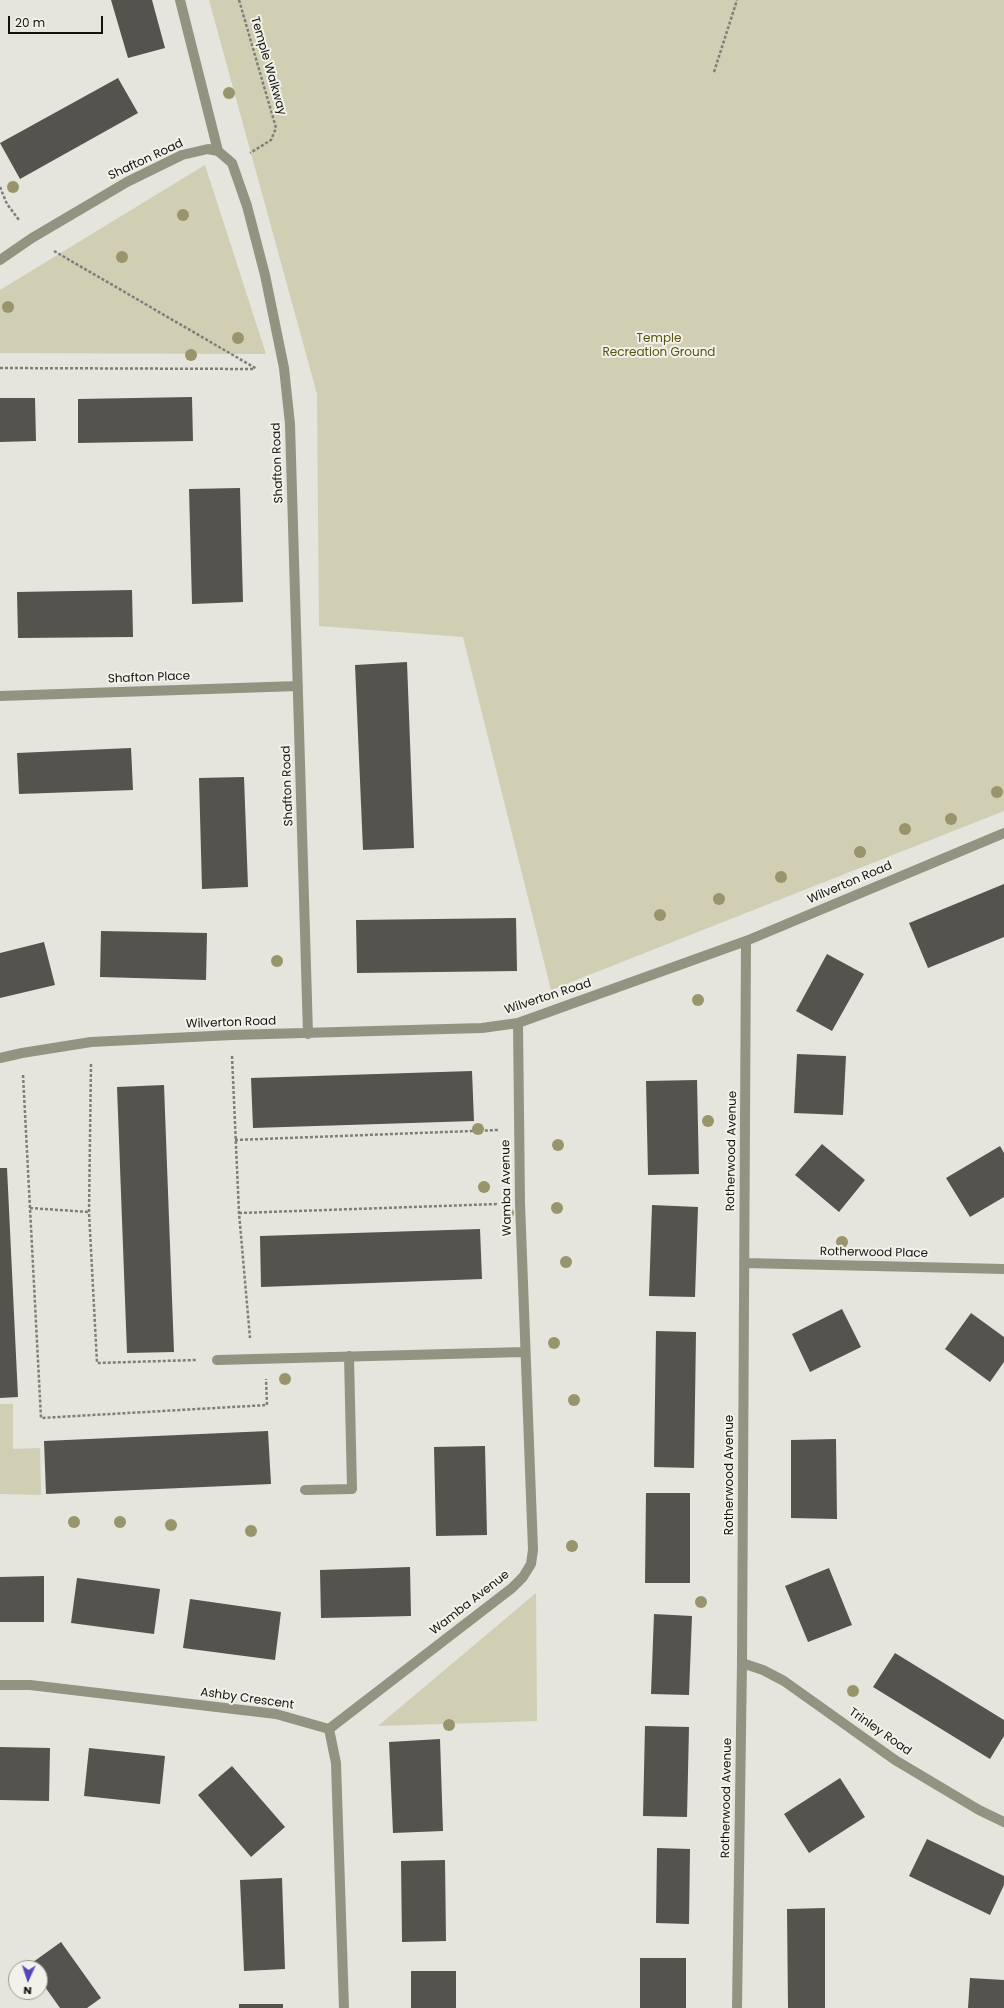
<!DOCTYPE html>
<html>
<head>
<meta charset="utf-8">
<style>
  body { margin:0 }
  #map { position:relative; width:1004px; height:2008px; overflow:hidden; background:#e5e4dd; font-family:Poppins,sans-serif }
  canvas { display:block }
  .north { position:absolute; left:8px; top:1960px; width:40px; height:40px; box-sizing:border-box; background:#f2f2ea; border:1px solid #999993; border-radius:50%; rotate:183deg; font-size:11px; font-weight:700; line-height:16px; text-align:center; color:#131310 }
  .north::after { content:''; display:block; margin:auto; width:14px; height:18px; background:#5546be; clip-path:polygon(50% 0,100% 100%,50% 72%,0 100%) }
  .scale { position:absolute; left:8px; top:16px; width:95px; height:18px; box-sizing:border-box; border:2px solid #131310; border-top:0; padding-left:5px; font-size:12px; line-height:14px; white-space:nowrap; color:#131310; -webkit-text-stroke:3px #f2f2ea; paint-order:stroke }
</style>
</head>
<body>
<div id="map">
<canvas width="1004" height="2008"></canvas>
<div class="north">N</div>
<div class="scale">20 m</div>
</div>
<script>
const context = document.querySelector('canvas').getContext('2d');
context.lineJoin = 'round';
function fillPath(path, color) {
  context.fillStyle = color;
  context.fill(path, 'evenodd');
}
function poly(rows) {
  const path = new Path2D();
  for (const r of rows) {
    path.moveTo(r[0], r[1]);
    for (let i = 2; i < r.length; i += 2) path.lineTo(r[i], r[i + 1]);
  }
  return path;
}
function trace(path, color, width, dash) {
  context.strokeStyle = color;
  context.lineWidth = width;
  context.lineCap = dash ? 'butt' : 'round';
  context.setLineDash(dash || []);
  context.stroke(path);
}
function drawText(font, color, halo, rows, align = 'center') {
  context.font = font + ' Poppins,sans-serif';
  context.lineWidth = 4;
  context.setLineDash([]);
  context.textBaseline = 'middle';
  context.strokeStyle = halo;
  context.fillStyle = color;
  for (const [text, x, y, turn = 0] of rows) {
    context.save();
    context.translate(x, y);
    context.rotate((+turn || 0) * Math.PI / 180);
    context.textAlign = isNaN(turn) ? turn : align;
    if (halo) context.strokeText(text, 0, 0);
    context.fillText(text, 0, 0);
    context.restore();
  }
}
const green = poly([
  [209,0,1004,0,1004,811,551,990,463,637,319,626,317,394],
  [205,165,266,354,0,353,0,290],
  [0,1404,13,1404,13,1449,40,1448,41,1495,0,1494],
  [536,1593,537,1721,378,1726]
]);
const building = poly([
  [111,0,152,0,165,48,128,58],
  [118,78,138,113,20,179,0,143],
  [192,397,193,441,78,443,78,399],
  [0,398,35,398,36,441,0,442],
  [240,488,243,602,192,604,189,489],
  [132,590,133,637,18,638,17,592],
  [407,662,414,848,363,850,355,665],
  [131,748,133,790,19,794,17,753],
  [244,777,248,887,202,889,199,778],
  [1004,884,1004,937,928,968,909,923],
  [516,918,517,971,357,973,356,920],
  [101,931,207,933,206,980,100,977],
  [44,942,55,985,0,998,0,953],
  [827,954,864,974,832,1031,796,1011],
  [797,1054,846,1056,843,1115,794,1113],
  [472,1071,474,1121,253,1128,251,1078],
  [697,1080,699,1174,648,1175,646,1081],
  [164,1085,174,1352,127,1353,117,1087],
  [822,1144,865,1180,839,1212,795,1175],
  [1000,1146,1004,1153,1004,1197,970,1217,946,1178],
  [0,1168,7,1168,18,1397,0,1398],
  [652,1205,698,1207,695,1297,649,1296],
  [480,1229,482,1279,261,1287,260,1236],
  [842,1309,861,1347,810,1372,792,1334],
  [971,1313,1004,1337,1004,1362,990,1382,945,1349],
  [656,1331,696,1332,694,1468,654,1467],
  [268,1431,271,1484,46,1494,44,1441],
  [836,1439,837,1519,791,1518,791,1440],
  [485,1446,487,1535,436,1536,434,1447],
  [646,1493,690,1493,690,1583,645,1583],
  [410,1567,411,1616,321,1618,320,1570],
  [829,1568,852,1625,808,1642,785,1586],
  [44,1576,44,1622,0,1622,0,1577],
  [77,1578,160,1589,154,1634,71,1623],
  [190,1599,281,1612,275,1660,183,1648],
  [654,1614,692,1616,689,1695,651,1694],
  [895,1653,1004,1720,1004,1736,990,1759,873,1687],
  [645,1726,689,1727,687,1817,643,1816],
  [440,1739,443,1831,393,1833,389,1742],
  [0,1747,50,1748,49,1801,0,1800],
  [89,1748,165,1756,160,1804,84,1796],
  [232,1766,285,1827,251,1857,198,1795],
  [840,1778,865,1817,809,1853,784,1814],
  [927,1839,1004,1876,1004,1885,990,1915,909,1876],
  [657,1848,690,1849,689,1924,656,1923],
  [445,1860,446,1941,402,1942,401,1861],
  [282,1878,285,1969,244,1971,240,1880],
  [825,1908,825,2008,788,2008,787,1909],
  [61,1942,101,1998,87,2008,60,2008,40,1980,40,1968,31,1968,29,1965],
  [640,1958,686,1958,686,2008,640,2008],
  [411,1971,456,1971,456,2008,411,2008],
  [970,1978,1004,1980,1004,2008,968,2008],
  [239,2004,283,2004,283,2008,239,2008]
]);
const path = poly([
  [239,0,276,128,271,140,250,153],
  [714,72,737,0],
  [0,187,7,204,19,220],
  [54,251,257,369],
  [0,368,255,369],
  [232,1056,239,1213,250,1338],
  [91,1064,89,1212,97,1363,196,1360],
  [23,1075,41,1418,267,1405,266,1379],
  [235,1140,498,1130],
  [30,1208,89,1212],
  [239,1213,499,1204]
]);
const minor = poly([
  [180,0,218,151],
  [0,260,32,238,127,182,182,155,208,149,218,151,232,163,247,206,265,275,284,368,290,424,308,1034],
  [0,696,298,686],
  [0,1058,22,1053,91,1042,232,1035,482,1028,518,1023,746,941,1004,833],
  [744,1263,1004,1269],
  [217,1360,525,1352],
  [305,1490,352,1489,349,1356],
  [742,1663,763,1670,784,1681,895,1760,979,1810,1004,1822],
  [0,1685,30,1685,276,1714,329,1729,336,1763,344,2008],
  [329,1729,512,1588,523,1577,531,1564,533,1550,520,1203,518,1023],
  [737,2008,742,1663,746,941]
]);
const trees = [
  [229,93],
  [13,187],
  [183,215],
  [122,257],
  [8,307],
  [238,338],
  [191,355],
  [997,792],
  [951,819],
  [905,829],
  [860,852],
  [781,877],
  [719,899],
  [660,915],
  [277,961],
  [698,1000],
  [708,1121],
  [478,1129],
  [558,1145],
  [484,1187],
  [557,1208],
  [508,1213],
  [842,1242],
  [566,1262],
  [554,1343],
  [285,1379],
  [574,1400],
  [74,1522],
  [120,1522],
  [171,1525],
  [251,1531],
  [572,1546],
  [701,1602],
  [853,1691],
  [449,1725]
];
const streetNames = [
  ["Temple Walkway",268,66,74],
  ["Shafton Road",146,160,-25],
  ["Shafton Road",278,463,-92],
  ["Shafton Place",149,678,-2],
  ["Shafton Road",288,786,-92],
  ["Wilverton Road",850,883,-23],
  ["Wilverton Road",548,997,-18],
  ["Wilverton Road",231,1023,-2],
  ["Rotherwood Avenue",732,1151,-89],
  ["Wamba Avenue",507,1188,-91],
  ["Rotherwood Place",874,1253,1],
  ["Rotherwood Avenue",730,1475,-90],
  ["Wamba Avenue",470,1603,-38],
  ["Ashby Crescent",247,1699,8],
  ["Trinley Road",880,1732,35],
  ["Rotherwood Avenue",727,1798,-89]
];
const parkNames = [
  ["Temple",659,339],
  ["Recreation Ground",659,353]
];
fillPath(green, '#d0ceb3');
fillPath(building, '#54534d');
trace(path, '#7f7e79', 2.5, [3, 2]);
trace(minor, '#949382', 10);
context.fillStyle = '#98946b';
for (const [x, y] of trees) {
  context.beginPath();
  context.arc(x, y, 6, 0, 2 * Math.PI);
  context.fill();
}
drawText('12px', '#131310', '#f2f2ea', streetNames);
drawText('12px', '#59520e', '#f2f2ea', parkNames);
</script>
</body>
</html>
